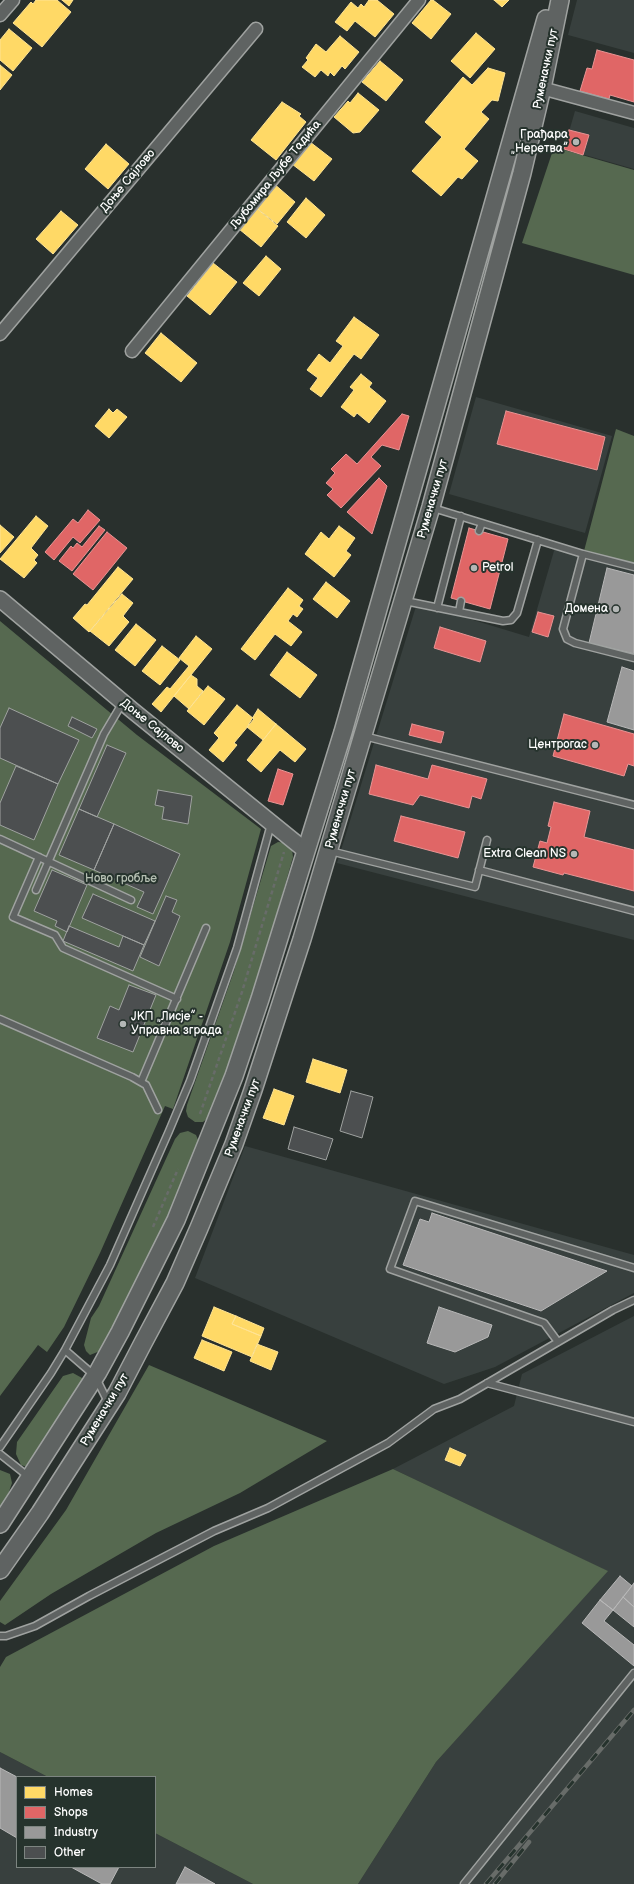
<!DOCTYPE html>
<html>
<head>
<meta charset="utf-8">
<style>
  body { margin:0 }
  #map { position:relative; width:634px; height:1884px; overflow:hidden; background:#29302d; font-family:"Balsamiq Sans",sans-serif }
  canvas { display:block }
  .legend { position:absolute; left:16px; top:1776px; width:140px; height:92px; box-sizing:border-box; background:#26332d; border:1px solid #7d8581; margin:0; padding:5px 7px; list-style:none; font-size:12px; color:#fff }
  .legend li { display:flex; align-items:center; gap:8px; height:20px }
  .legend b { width:20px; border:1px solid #7d8581 }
</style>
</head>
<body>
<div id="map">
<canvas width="634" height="1884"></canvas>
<ul class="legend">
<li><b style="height:11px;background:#ffd966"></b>Homes</li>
<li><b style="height:11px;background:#e06666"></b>Shops</li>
<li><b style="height:11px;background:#999"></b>Industry</li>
<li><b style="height:11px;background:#4c4f50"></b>Other</li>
</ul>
</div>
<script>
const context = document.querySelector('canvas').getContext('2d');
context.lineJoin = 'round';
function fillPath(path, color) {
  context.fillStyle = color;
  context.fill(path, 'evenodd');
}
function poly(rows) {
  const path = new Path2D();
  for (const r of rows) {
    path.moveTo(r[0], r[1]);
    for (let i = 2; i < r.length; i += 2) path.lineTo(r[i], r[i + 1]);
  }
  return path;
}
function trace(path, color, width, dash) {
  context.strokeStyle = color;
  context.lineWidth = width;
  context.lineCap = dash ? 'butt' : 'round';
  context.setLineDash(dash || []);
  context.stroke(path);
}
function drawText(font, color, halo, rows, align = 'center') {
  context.font = font + ' "Balsamiq Sans",sans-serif';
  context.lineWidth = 4;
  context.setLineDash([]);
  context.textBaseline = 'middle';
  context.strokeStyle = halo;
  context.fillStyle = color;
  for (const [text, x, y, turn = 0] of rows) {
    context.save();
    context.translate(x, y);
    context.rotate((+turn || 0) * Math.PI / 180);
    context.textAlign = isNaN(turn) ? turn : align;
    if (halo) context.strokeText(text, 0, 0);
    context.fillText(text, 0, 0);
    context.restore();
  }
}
const built = poly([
  [577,0,634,0,634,53,568,35],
  [575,111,634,128,634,169,564,149],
  [476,397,612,436,585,533,449,494],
  [556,544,634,564,634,940,337,863,417,603,529,637],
  [245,1146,634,1255,634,1293,495,1367,444,1384,195,1278],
  [634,1316,634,1884,358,1884,436,1762,607,1571,393,1469,514,1406,522,1374],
  [0,1752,48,1777,17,1777,17,1867,155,1867,155,1833,253,1884,0,1884]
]);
const green = poly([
  [554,147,634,170,634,275,522,243],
  [616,429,634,436,634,564,584,551],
  [0,621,137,735,261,829,230,942,173,1109,165,1106,100,1253,64,1327,47,1352,38,1345,0,1396],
  [278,842,287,843,292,849,293,857,264,959,227,1072,208,1118,203,1122,195,1122,188,1117,186,1111,187,1105,234,971,271,846],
  [188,1131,196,1135,199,1142,173,1206,140,1276,100,1351,90,1355,86,1351,84,1345,91,1318,99,1306,175,1139,180,1133],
  [149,1365,327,1441,240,1493,156,1533,51,1594,5,1625,0,1622,0,1601,66,1510],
  [73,1373,82,1378,82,1383,31,1465,27,1467,21,1465,16,1454,17,1442,63,1376],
  [393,1469,608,1571,436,1762,358,1884,253,1884,155,1833,155,1777,48,1777,0,1752,0,1667,6,1657,214,1546],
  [0,1470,10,1474,12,1483,5,1503,0,1510]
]);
const homes = poly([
  [36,0,57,0,71,12,42,47,13,23,31,2,33,4,36,0],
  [62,0,73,0,69,6,62,0],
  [369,0,377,0,394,14,375,37,355,21,347,31,335,22,351,2,358,8,361,4,364,7,369,0],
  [431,0,433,0,451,14,431,39,412,23,431,0],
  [494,0,509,0,502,7,494,0],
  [9,29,32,48,13,71,0,60,0,40,9,29],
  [476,33,495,49,470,78,451,61,476,33],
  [340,36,359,52,345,69,342,66,334,76,330,72,328,76,321,70,315,77,302,67,308,60,306,58,316,44,326,52,340,36],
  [380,61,403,80,386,101,362,82,380,61],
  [0,65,12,75,0,90,0,65],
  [488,68,505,73,498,101,492,100,481,112,489,119,464,149,478,161,462,179,458,177,441,196,412,171,442,137,425,122,463,77,472,85,488,68],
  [358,93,379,110,360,132,353,133,334,117,348,101,350,103,358,93],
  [282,102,301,114,299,116,306,122,276,160,251,140,282,102],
  [310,142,332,159,314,181,292,164,310,142],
  [106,144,129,164,108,189,85,169,106,144],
  [273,183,295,202,277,224,254,206,273,183],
  [306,198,325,215,306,238,287,222,306,198],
  [256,208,278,226,261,247,239,229,256,208],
  [61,211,78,225,53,254,36,239,61,211],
  [266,256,281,269,259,296,243,283,266,256],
  [213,263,237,282,210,315,187,296,213,263],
  [354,317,379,335,361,359,354,354,321,397,310,389,318,378,307,370,319,354,330,363,343,346,336,341,354,317],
  [161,333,197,363,181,382,145,353,161,333],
  [361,374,372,383,369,387,386,401,369,423,357,413,354,417,341,407,354,390,350,387,361,374],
  [109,409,113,413,117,409,127,417,109,438,95,426,109,409],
  [36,516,48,526,31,548,38,555,34,560,37,563,24,578,0,559,36,516],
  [0,525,14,537,0,553,0,525],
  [339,526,355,538,346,551,351,555,334,577,305,554,321,532,329,539,339,526],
  [118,567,133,579,89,632,73,618,85,604,87,605,118,567],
  [326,582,350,601,337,618,313,599,326,582],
  [288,588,303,600,299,606,303,609,297,617,293,614,288,621,302,632,291,646,275,634,255,660,241,649,288,588],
  [122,594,133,603,123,616,129,622,109,646,90,631,122,594],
  [136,624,156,640,135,666,115,650,136,624],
  [196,636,212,649,161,712,152,704,167,687,170,689,189,666,179,658,196,636],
  [162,646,180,660,160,685,142,671,162,646],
  [287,652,317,675,300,698,270,675,287,652],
  [191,675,197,679,197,686,203,691,189,709,174,696,191,675],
  [208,686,225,699,204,725,187,711,208,686],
  [237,705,254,719,234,743,237,745,223,762,209,750,219,738,214,733,237,705],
  [258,709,276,724,263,740,247,727,258,709],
  [276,724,306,749,295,762,280,750,261,772,247,760,276,724],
  [313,1059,347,1070,340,1093,306,1082,313,1059],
  [274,1089,294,1096,284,1125,263,1118,274,1089],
  [214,1307,236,1316,232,1324,261,1336,252,1357,202,1336,214,1307],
  [236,1316,264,1328,261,1336,232,1324,236,1316],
  [202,1340,232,1352,224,1371,194,1358,202,1340],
  [257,1344,278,1352,271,1370,250,1361,257,1344],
  [450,1448,466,1455,460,1466,445,1460,450,1448]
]);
const shops = poly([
  [597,50,634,60,634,102,610,95,609,99,580,91,587,68,592,69,597,50],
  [569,130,589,135,583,155,564,149,569,130],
  [506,411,605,437,597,470,497,444,506,411],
  [402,414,409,416,399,450,382,445,371,457,381,466,341,508,327,495,333,489,326,483,335,473,331,469,346,454,357,464,402,414],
  [379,478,387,486,372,534,347,512,379,478],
  [88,510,100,520,80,543,73,537,54,560,45,552,73,519,78,523,88,510],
  [99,526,105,530,72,571,59,561,71,546,73,548,77,543,82,547,99,526],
  [469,528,508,539,490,609,451,598,469,528],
  [107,532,127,548,93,590,73,574,107,532],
  [538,612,554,616,548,637,532,632,538,612],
  [440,627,486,641,480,662,434,648,440,627],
  [564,714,634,734,634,766,628,764,624,776,553,756,564,714],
  [412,724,444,732,441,743,409,735,412,724],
  [376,765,428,779,432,765,487,779,481,799,472,796,469,808,420,795,413,805,369,794,376,765],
  [278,769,293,774,283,805,268,801,278,769],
  [554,802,590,811,584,837,634,850,634,891,564,873,563,875,533,867,540,841,547,843,551,827,548,826,554,802],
  [401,816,465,832,458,858,394,841,401,816]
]);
const industry = poly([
  [607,568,634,575,634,654,589,643,607,568],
  [622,667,634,671,634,730,607,722,622,667],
  [432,1213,607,1271,541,1311,403,1265,420,1219,429,1222,432,1213],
  [439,1307,492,1325,488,1337,455,1352,427,1343,439,1307],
  [620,1576,632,1586,613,1610,600,1600,620,1576],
  [634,1583,634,1607,623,1597,634,1583],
  [623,1597,634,1607,634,1627,613,1610,623,1597],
  [600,1600,613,1610,604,1621,634,1645,634,1666,582,1623,600,1600],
  [0,1768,17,1777,17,1838,0,1828,0,1768],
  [71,1867,119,1867,110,1884,102,1884,71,1867],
  [185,1867,215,1884,176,1884,185,1867]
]);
const building = poly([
  [9,708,79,740,58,784,0,758,0,728,9,708],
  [72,717,97,729,92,738,68,726,72,717],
  [107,745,126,753,97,817,79,809,107,745],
  [16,766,58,784,34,840,0,825,0,803,16,766],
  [158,790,192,796,188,824,162,819,164,807,155,805,158,790],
  [79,809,114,824,94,870,59,855,79,809],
  [114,824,180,854,153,914,137,907,144,892,94,870,114,824],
  [52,870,87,885,67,932,55,926,57,921,34,911,52,870],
  [93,894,155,921,144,945,82,918,93,894],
  [166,896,177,900,172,912,180,916,159,966,140,957,166,896],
  [69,926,119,947,123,936,144,945,133,971,63,941,69,926],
  [129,985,156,995,133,1052,97,1038,110,1006,119,1010,129,985],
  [351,1091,373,1097,362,1138,340,1131,351,1091],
  [294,1127,333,1139,326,1160,288,1149,294,1127]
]);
const path = poly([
  [200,1114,242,992,284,852],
  [153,1227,178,1169]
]);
const service = poly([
  [433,508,583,554,563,629,567,639,575,643,634,658],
  [479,531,482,523],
  [583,554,634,567],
  [405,601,459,612,461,601],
  [437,608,461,516],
  [459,612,503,621,511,620,517,613,538,540],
  [364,736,634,805],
  [0,839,131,900],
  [330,851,475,887,487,840],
  [39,857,13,917,55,935,63,948,177,999],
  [479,870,634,911],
  [36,890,104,734,123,702],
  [0,1019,132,1077,146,1085,158,1110],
  [141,1082,206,928],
  [558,1342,544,1323,390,1269,415,1201,634,1268],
  [65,1350,95,1376,108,1402],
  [487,1383,634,1422],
  [0,1447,51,1373,65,1350,110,1265,169,1131,190,1081,237,948,271,824],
  [0,1454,29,1477],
  [0,1636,6,1636,35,1626,89,1596,214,1531,268,1508,388,1443,434,1409,460,1399,613,1310,634,1300],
  [464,1884,634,1673]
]);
const minor = poly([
  [0,15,13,0],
  [534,86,634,113],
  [0,334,256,29],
  [132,351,419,0]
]);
const tertiary = poly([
  [0,599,132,710,306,851]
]);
const secondary = poly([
  [0,1524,98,1372,120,1332,176,1220,234,1076,260,999,343,732,546,19],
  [0,1570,40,1513,117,1393,143,1343,175,1283,199,1228,234,1144,253,1090,302,939,431,507,522,173,542,88,560,0]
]);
const rail = poly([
  [486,1884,634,1710],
  [495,1884,529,1842]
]);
const markers = [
  [576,142,4,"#b4b7b6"],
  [474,568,4,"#b4b7b6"],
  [616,609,4,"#b4b7b6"],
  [595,745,4,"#b4b7b6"],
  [574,854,4,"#b4b7b6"],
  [123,1024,4,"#b4b7b6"]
];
const streetNames = [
  ["Руменачки пут",546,69,-78],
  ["Љубомира Љубе Тадића",276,175,-51],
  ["Доње Сајлово",128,181,-50],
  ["Руменачки пут",433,499,-74],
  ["Доње Сајлово",152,726,39],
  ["Руменачки пут",341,809,-74],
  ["Руменачки пут",243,1118,-70],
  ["Руменачки пут",105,1410,-59]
];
const poiNames = [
  ["Грађара",568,135],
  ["„Неретва”",568,149],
  ["Petrol",482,568,"left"],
  ["Домена",608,609],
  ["Центрогас",587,745],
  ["Extra Clean NS",566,854],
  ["ЈКП „Лисје” -",131,1017,"left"],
  ["Управна зграда",131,1031,"left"]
];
const parkNames = [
  ["Ново гробље",121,879]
];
fillPath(built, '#38403e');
fillPath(green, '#566950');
fillPath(homes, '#ffd966');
trace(homes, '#ffe494', 1);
fillPath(shops, '#e06666');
trace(shops, '#e99494', 1);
fillPath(industry, '#999');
trace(industry, '#b8b8b8', 1);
fillPath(building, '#4c4f50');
trace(building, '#9fa2a0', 1);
trace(service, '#9fa2a0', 9);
trace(minor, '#9fa2a0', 15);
trace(tertiary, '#9fa2a0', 18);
trace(secondary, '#9fa2a0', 20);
trace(path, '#686c69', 2.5, [4, 3]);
trace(service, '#5f6362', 6);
trace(minor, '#5f6362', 12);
trace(tertiary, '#5f6362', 15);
trace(secondary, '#5f6362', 17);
trace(rail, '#686c69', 4.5);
trace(rail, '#26332d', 3, [9]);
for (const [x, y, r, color] of markers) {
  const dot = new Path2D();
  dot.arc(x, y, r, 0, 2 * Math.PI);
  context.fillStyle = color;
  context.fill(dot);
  trace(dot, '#26332d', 1.5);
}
drawText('12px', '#fff', '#26332d', streetNames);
drawText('12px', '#fff', '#26332d', poiNames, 'right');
drawText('12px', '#b6c0b3', '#26332d', parkNames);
</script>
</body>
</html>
